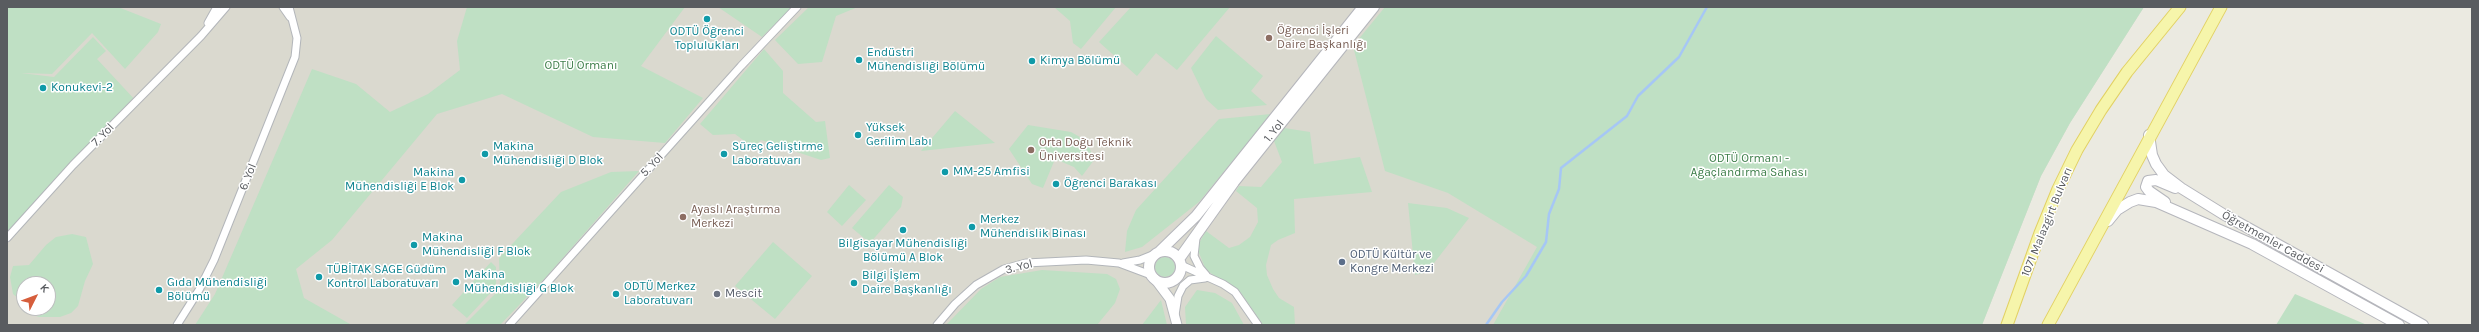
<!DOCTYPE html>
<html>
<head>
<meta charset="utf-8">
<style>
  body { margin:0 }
  #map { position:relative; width:2479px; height:332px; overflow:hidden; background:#ebeae1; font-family:Karla,sans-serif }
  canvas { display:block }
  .frame { position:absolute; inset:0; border:8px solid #595c60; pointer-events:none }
  .north { position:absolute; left:16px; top:276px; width:40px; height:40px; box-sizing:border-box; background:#fff; border:1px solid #bdbebf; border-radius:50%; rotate:48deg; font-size:11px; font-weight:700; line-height:16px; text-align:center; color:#595c60 }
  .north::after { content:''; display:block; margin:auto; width:14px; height:18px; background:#d65e3c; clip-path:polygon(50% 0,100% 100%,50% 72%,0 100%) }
</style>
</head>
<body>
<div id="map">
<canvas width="2479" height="332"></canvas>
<div class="frame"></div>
<div class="north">K</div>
</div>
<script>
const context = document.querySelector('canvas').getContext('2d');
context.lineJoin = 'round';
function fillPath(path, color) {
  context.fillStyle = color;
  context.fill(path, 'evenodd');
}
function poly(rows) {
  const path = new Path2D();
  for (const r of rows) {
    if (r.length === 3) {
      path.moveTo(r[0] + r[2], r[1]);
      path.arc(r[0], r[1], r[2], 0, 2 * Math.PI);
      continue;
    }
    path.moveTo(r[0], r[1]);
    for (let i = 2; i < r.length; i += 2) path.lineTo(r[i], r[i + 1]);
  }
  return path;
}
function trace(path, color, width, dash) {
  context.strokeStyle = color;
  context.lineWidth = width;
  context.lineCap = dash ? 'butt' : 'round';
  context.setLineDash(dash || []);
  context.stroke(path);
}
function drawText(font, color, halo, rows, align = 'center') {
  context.font = font + ' Karla,sans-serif';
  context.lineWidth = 3;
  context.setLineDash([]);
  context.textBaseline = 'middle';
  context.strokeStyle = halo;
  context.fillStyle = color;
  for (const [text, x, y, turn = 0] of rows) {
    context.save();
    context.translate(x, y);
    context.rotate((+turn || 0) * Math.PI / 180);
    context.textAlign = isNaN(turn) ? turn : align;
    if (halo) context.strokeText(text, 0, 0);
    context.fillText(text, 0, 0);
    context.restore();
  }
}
const education = poly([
  [7,7,2144,7,2070,123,2041,176,1982,325,7,325],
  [24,284,48,284,48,308,24,308]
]);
const green = poly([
  [7,7,118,7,161,24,158,32,125,69,92,33,52,74,21,73,54,77,93,37,106,51,97,59,136,101,7,238],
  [467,7,685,7,641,66,703,98,665,143,593,137,502,94,437,114,332,240,296,269,304,298,350,324,367,325,195,325,215,294,312,69,356,84,390,112,428,94,460,70,457,41],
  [718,7,792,7,762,37],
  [809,7,858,7,836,16,822,62,798,64,775,40],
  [1054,7,1116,7,1081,49,1073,43,1070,21],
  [1131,7,1230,7,1177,70,1156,53,1137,76,1099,42],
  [1385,7,2144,7,2070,123,2041,176,1982,325,1493,325,1537,247,1448,193,1385,171,1353,46],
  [1216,36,1263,76,1251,91,1267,105,1218,110,1206,99,1191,68],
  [764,49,783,71,783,93,816,122,825,121,830,158,821,160,761,140,754,148,735,134,713,135,700,124],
  [955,111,995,143,921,151],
  [1271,114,1199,202,1142,247,1125,252,1127,231,1136,210,1219,119],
  [1028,125,1071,132,1087,141,1094,160,1082,176,1074,167,1055,159,1043,188,1032,184,1009,149],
  [1284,128,1310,132,1314,164,1360,157,1372,192,1294,199,1295,233,1278,240,1271,245,1266,265,1267,275,1273,289,1279,298,1294,307,1295,325,1263,325,1241,293,1206,270,1199,253,1199,243,1206,231,1229,248,1239,245,1250,237,1258,222,1257,208,1236,191,1239,186,1261,187,1282,162,1274,141],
  [639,171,546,277,500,325,464,325,500,289,499,258,561,192,611,172],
  [849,185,866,200,842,226,827,212],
  [889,185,903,197,901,207,870,243,852,228],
  [1408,203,1447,208,1469,218,1427,272,1415,275],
  [72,234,86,237,93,264,85,281,78,306,71,313,60,317,39,317,24,312,19,299,13,294,10,277,13,266,29,265,46,245,56,237],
  [24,284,48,284,48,308,24,308],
  [773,242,812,276,775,319,735,286],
  [1165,267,10],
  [491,262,496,267,496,287,467,318,452,305],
  [1042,270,1107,274,1116,279,1120,289,1115,303,1097,325,946,325,981,289,1000,277],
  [1197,290,1215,293,1232,303,1244,325,1186,325,1185,307],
  [2295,294,2367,325,2276,325],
  [1161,300,1167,325,1142,325]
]);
const stream = poly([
  [1486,325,1502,302,1526,276,1546,242,1549,214,1559,189,1561,168,1627,116,1638,96,1679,57,1707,7]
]);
const minor = poly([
  [283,7,290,17],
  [208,23,217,7],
  [7,238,73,165,201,36,226,7],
  [1196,238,1194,256,1200,268,1206,275],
  [1123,263,1140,260,1155,254],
  [1181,265,1223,284,1235,292,1258,325],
  [1175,315,1178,296,1183,286,1190,280,1205,278],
  [177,325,199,290,214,260,295,57,297,38,289,7],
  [509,325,741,66,797,7],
  [937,325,955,304,976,285,1004,269,1026,263,1086,260,1119,263,1151,275]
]);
const tertiary = poly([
  [1155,279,1170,299,1177,325]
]);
const secondary = poly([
  [2149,135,2152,155,2156,164,2164,175,2181,188,2223,214,2423,325],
  [2165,202,2149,191,2146,187,2148,181,2156,180,2175,188],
  [2108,221,2117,210,2130,202,2138,199,2156,202,2252,244,2399,325],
  [1165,267,16],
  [1160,251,1196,216,1363,7],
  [1179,259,1234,182,1374,7]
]);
const primary = poly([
  [2007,325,2040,233,2058,189,2077,150,2101,110,2127,72,2180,7],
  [2048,325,2221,7]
]);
const markers = [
  [707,19,4,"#0f9aa8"],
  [1269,38,4,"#8d6e63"],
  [859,60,4,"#0f9aa8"],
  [1032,61,4,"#0f9aa8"],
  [43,88,4,"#0f9aa8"],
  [858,135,4,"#0f9aa8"],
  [1031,150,4,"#8d6e63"],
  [485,154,4,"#0f9aa8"],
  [724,154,4,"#0f9aa8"],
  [945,172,4,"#0f9aa8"],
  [462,180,4,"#0f9aa8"],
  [1056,184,4,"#0f9aa8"],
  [683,217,4,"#8d6e63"],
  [972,227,4,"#0f9aa8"],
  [903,230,4,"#0f9aa8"],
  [414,245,4,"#0f9aa8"],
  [1342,262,4,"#5c6f8a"],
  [319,277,4,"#0f9aa8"],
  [456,282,4,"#0f9aa8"],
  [854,283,4,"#0f9aa8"],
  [159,290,4,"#0f9aa8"],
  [616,294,4,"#0f9aa8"],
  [717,294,4,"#6b7280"]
];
const educationNames = [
  ["Öğrenci İşleri",1277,31],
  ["Daire Başkanlığı",1277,45],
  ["Orta Doğu Teknik",1039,143],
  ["Üniversitesi",1039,157],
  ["Ayaslı Araştırma",691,210],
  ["Merkezi",691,224]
];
const cultureNames = [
  ["ODTÜ Öğrenci",707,32,"center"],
  ["Toplulukları",707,46,"center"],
  ["Endüstri",867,53],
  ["Mühendisliği Bölümü",867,67],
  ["Kimya Bölümü",1040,61],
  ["Konukevi-2",51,88],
  ["Yüksek",866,128],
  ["Gerilim Labı",866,142],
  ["Makina",493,147],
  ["Mühendisliği D Blok",493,161],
  ["Süreç Geliştirme",732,147],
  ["Laboratuvarı",732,161],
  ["MM-25 Amfisi",953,172],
  ["Makina",454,173,"right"],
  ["Mühendisliği E Blok",454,187,"right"],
  ["Öğrenci Barakası",1064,184],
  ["Merkez",980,220],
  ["Mühendislik Binası",980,234],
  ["Makina",422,238],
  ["Mühendisliği F Blok",422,252],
  ["Bilgisayar Mühendisliği",903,244,"center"],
  ["Bölümü A Blok",903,258,"center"],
  ["TÜBİTAK SAGE Güdüm",327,270],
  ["Kontrol Laboratuvarı",327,284],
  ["Makina",464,275],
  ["Mühendisliği G Blok",464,289],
  ["Bilgi İşlem",862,276],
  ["Daire Başkanlığı",862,290],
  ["Gıda Mühendisliği",167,283],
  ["Bölümü",167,297],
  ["ODTÜ Merkez",624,287],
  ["Laboratuvarı",624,301]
];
const parkNames = [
  ["ODTÜ Ormanı",581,66],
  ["ODTÜ Ormanı -",1749,159],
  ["Ağaçlandırma Sahası",1749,173]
];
const streetNames = [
  ["1. Yol",1274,131,-51],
  ["7. Yol",103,135,-46],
  ["5. Yol",652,165,-47],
  ["6. Yol",248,177,-68],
  ["1071 Malazgirt Bulvarı",2047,222,-68],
  ["Öğretmenler Caddesi",2273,242,29],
  ["3. Yol",1019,267,-14]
];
const serviceNames = [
  ["ODTÜ Kültür ve",1350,255],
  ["Kongre Merkezi",1350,269]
];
const worshipNames = [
  ["Mescit",725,294]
];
fillPath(education, '#dad9cf');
fillPath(green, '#bfe0c4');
trace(stream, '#a6c7f5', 2.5);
trace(minor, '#b3b6ba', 9);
trace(tertiary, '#b3b6ba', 11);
trace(secondary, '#b5b6bc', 12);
trace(primary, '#e2d163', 13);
trace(minor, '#fff', 7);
trace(tertiary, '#fff', 9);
trace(secondary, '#fff', 10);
trace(primary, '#f6f5ab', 11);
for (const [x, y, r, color] of markers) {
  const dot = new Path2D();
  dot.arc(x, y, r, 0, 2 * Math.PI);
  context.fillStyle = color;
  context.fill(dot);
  trace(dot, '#fff', 1.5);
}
drawText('12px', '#785e54', '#fff', educationNames, 'left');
drawText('12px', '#0d838f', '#fff', cultureNames, 'left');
drawText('12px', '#3c7d48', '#fff', parkNames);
drawText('12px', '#595c60', '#fff', streetNames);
drawText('12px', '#4e5e75', '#fff', serviceNames, 'left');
drawText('12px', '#5b616d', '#fff', worshipNames, 'left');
</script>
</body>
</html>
